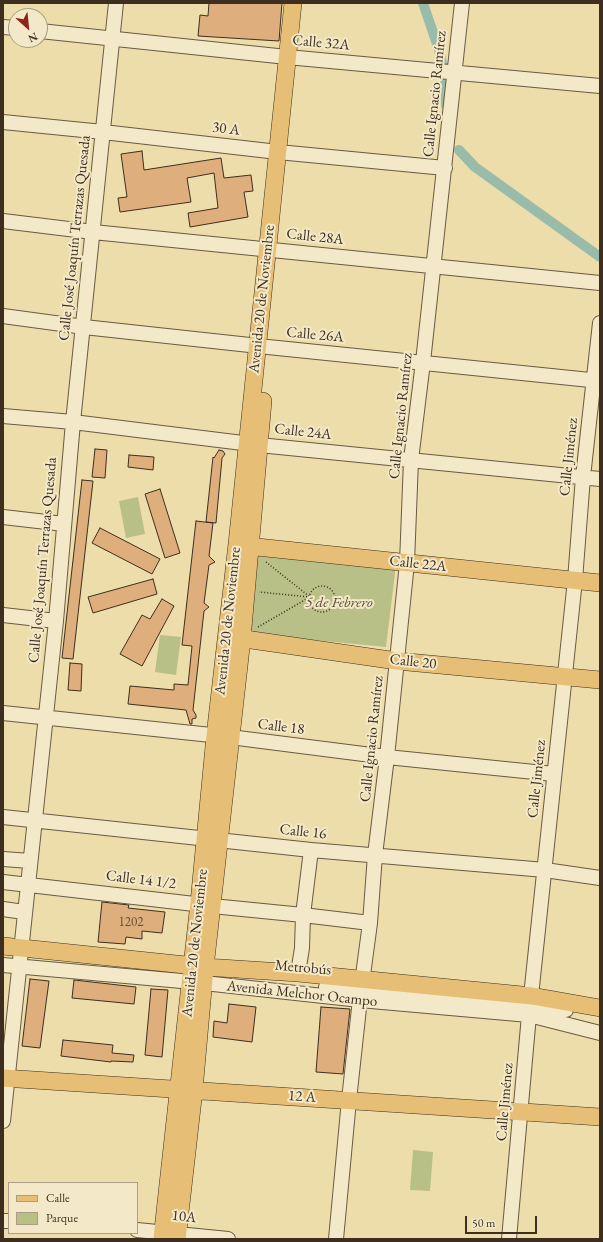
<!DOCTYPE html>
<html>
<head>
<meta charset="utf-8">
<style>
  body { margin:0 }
  #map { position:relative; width:603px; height:1242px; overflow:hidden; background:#ecddaa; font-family:"EB Garamond",serif }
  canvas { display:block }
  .frame { position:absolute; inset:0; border:4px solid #3e2e1f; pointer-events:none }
  .legend { position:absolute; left:8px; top:1182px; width:130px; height:52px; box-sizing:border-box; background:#f3e9c8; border:1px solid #ab9e84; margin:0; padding:5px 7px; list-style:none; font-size:12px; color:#3e2e1f }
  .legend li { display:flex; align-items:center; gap:8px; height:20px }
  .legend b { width:20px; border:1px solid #ab9e84 }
  .north { position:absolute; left:8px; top:8px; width:40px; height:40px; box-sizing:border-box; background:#f3e9c8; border:1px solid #ab9e84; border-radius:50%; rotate:153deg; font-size:11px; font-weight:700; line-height:16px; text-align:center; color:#3e2e1f }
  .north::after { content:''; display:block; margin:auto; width:14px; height:18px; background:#8f2418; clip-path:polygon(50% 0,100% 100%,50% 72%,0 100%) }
  .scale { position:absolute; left:465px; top:1216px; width:72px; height:18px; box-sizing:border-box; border:2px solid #3e2e1f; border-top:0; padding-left:5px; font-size:12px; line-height:14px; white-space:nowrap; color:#3e2e1f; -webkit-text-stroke:3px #f3e9c8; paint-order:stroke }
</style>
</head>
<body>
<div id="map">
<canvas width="603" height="1242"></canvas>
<div class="frame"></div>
<ul class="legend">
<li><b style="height:5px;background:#e6be75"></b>Calle</li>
<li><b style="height:11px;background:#b9c087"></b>Parque</li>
</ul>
<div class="north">N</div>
<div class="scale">50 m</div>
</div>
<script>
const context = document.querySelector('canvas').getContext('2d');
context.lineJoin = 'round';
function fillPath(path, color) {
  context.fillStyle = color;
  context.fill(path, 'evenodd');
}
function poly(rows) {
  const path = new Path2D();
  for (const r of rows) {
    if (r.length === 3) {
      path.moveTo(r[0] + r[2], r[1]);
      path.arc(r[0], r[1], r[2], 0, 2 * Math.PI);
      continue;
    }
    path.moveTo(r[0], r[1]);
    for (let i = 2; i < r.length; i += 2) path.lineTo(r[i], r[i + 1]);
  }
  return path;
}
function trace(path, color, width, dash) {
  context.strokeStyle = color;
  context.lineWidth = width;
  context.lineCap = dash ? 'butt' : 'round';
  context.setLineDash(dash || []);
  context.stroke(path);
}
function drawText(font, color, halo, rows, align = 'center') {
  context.font = font + ' "EB Garamond",serif';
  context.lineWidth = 4;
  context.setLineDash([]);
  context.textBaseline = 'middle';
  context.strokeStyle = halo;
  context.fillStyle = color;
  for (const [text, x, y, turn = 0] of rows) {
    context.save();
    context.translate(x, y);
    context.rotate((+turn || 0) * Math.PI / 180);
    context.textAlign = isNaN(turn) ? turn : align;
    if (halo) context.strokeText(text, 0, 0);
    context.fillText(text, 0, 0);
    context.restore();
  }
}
const green = poly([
  [138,497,145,534,126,538,119,501],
  [257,554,395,570,395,573,386,647,251,634],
  [160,635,181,637,176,675,155,672],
  [413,1150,433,1152,430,1191,410,1190]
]);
const canal = poly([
  [423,3,439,50,442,63],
  [445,79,446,105],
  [459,150,475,167,600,257]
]);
const building = poly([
  [209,3,282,3,279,41,198,36,200,15,208,16,209,3],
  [142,151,144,170,221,158,224,178,251,175,253,191,244,192,248,217,190,227,188,213,218,208,214,173,187,178,191,202,120,212,118,198,127,197,121,154,142,151],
  [95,449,107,450,105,478,92,477,95,449],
  [219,450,223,451,225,454,222,458,216,523,206,522,213,457,214,458,219,450],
  [129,455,154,457,153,470,128,467,129,455],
  [82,480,93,481,73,659,62,658,82,480],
  [160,489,180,553,165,558,145,494,160,489],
  [196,521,213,523,209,556,215,562,209,565,204,603,209,607,204,611,193,710,196,715,196,718,192,719,192,724,190,724,186,710,128,704,130,686,174,690,174,684,188,685,192,646,182,645,196,521],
  [100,528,160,559,152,574,92,543,100,528],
  [153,579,157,594,93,613,88,597,153,579],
  [162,599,174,606,142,666,120,654,142,615,150,619,162,599],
  [70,663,82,664,81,691,68,690,70,663],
  [102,902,129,905,128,908,165,912,162,933,142,931,142,939,126,937,125,944,98,942,102,902],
  [30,979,49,981,40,1048,22,1046,30,979],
  [74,980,136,987,134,1004,72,998,74,980],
  [151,989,168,990,162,1057,145,1055,151,989],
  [229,1004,256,1007,252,1042,213,1037,214,1021,227,1023,229,1004],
  [321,1007,350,1009,343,1074,316,1072,321,1007],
  [63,1040,113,1045,112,1053,134,1055,133,1062,111,1061,111,1062,61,1056,63,1040]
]);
const path = poly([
  [266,562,310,597],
  [322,599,13],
  [258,627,310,597,259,592]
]);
const minor = poly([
  [3,27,16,28],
  [40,31,287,57,600,86],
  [3,122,103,132,278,152,445,168],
  [3,221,93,232,600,283],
  [3,316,84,327,268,347,600,381],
  [3,416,73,422,259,445,600,479],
  [3,517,64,524],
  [3,615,56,621],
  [3,713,230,737,387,757,554,774],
  [3,817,311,850,545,870,600,878],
  [3,859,30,861],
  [3,882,212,906,303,915,370,923],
  [3,909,24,912],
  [3,965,204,983,360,1000,529,1015,600,1033],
  [298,973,302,948,303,915,311,850],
  [326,987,531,1005,566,1010],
  [3,1121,56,621,73,422,116,3],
  [3,1221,9,1221],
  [137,1230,228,1239],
  [336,1239,349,1100,361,990,370,923,375,855,387,757,407,563,411,460,423,362,462,3],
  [509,1239,529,1015,575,580,583,477,600,323]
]);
const major = poly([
  [238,545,600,583],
  [231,637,397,661,600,680],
  [3,946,205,967,298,973,532,996,600,1008],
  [3,1078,600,1117],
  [162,1239,199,903,215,736,237,544,293,3],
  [177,1239,194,1090,205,967,242,639,263,401]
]);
const numberNames = [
  ["1202",131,922]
];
const streetNames = [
  ["Calle 32A",321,43,5],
  ["Calle Ignacio Ramírez",435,94,-84],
  ["30 A",226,129,7],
  ["Calle 28A",315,237,6],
  ["Calle José Joaquín Terrazas Quesada",75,238,-84],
  ["Avenida 20 de Noviembre",262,299,-84],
  ["Calle 26A",315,335,5],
  ["Calle Ignacio Ramírez",401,416,-84],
  ["Calle 24A",303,432,6],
  ["Calle Jiménez",569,457,-84],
  ["Calle José Joaquín Terrazas Quesada",43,560,-85],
  ["Calle 22A",418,564,6],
  ["Avenida 20 de Noviembre",228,621,-84],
  ["Calle 20",413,662,6],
  ["Calle 18",281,727,7],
  ["Calle Ignacio Ramírez",372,739,-84],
  ["Calle Jiménez",537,779,-84],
  ["Calle 16",303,832,6],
  ["Calle 14 1/2",141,880,7],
  ["Avenida 20 de Noviembre",195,943,-84],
  ["Metrobús",303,968,5],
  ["Avenida Melchor Ocampo",302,994,6],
  ["12 A",302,1097,4],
  ["Calle Jiménez",505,1102,-85],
  ["10A",184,1217,6]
];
const parkNames = [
  ["5 de Febrero",339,603]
];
fillPath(green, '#b9c087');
trace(canal, '#99bcaa', 10);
fillPath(building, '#deae7d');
trace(building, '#3e2e1f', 1);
trace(minor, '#6a5a42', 16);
trace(major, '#3e2e1f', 18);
trace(path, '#3e2e1f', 1.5, [1, 2]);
trace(minor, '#f3e9c8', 14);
trace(major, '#e6be75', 17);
drawText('13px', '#664e36', null, numberNames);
drawText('15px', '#3e2e1f', '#f3e9c8', streetNames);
drawText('italic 15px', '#574b34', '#f3e9c8', parkNames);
</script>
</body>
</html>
